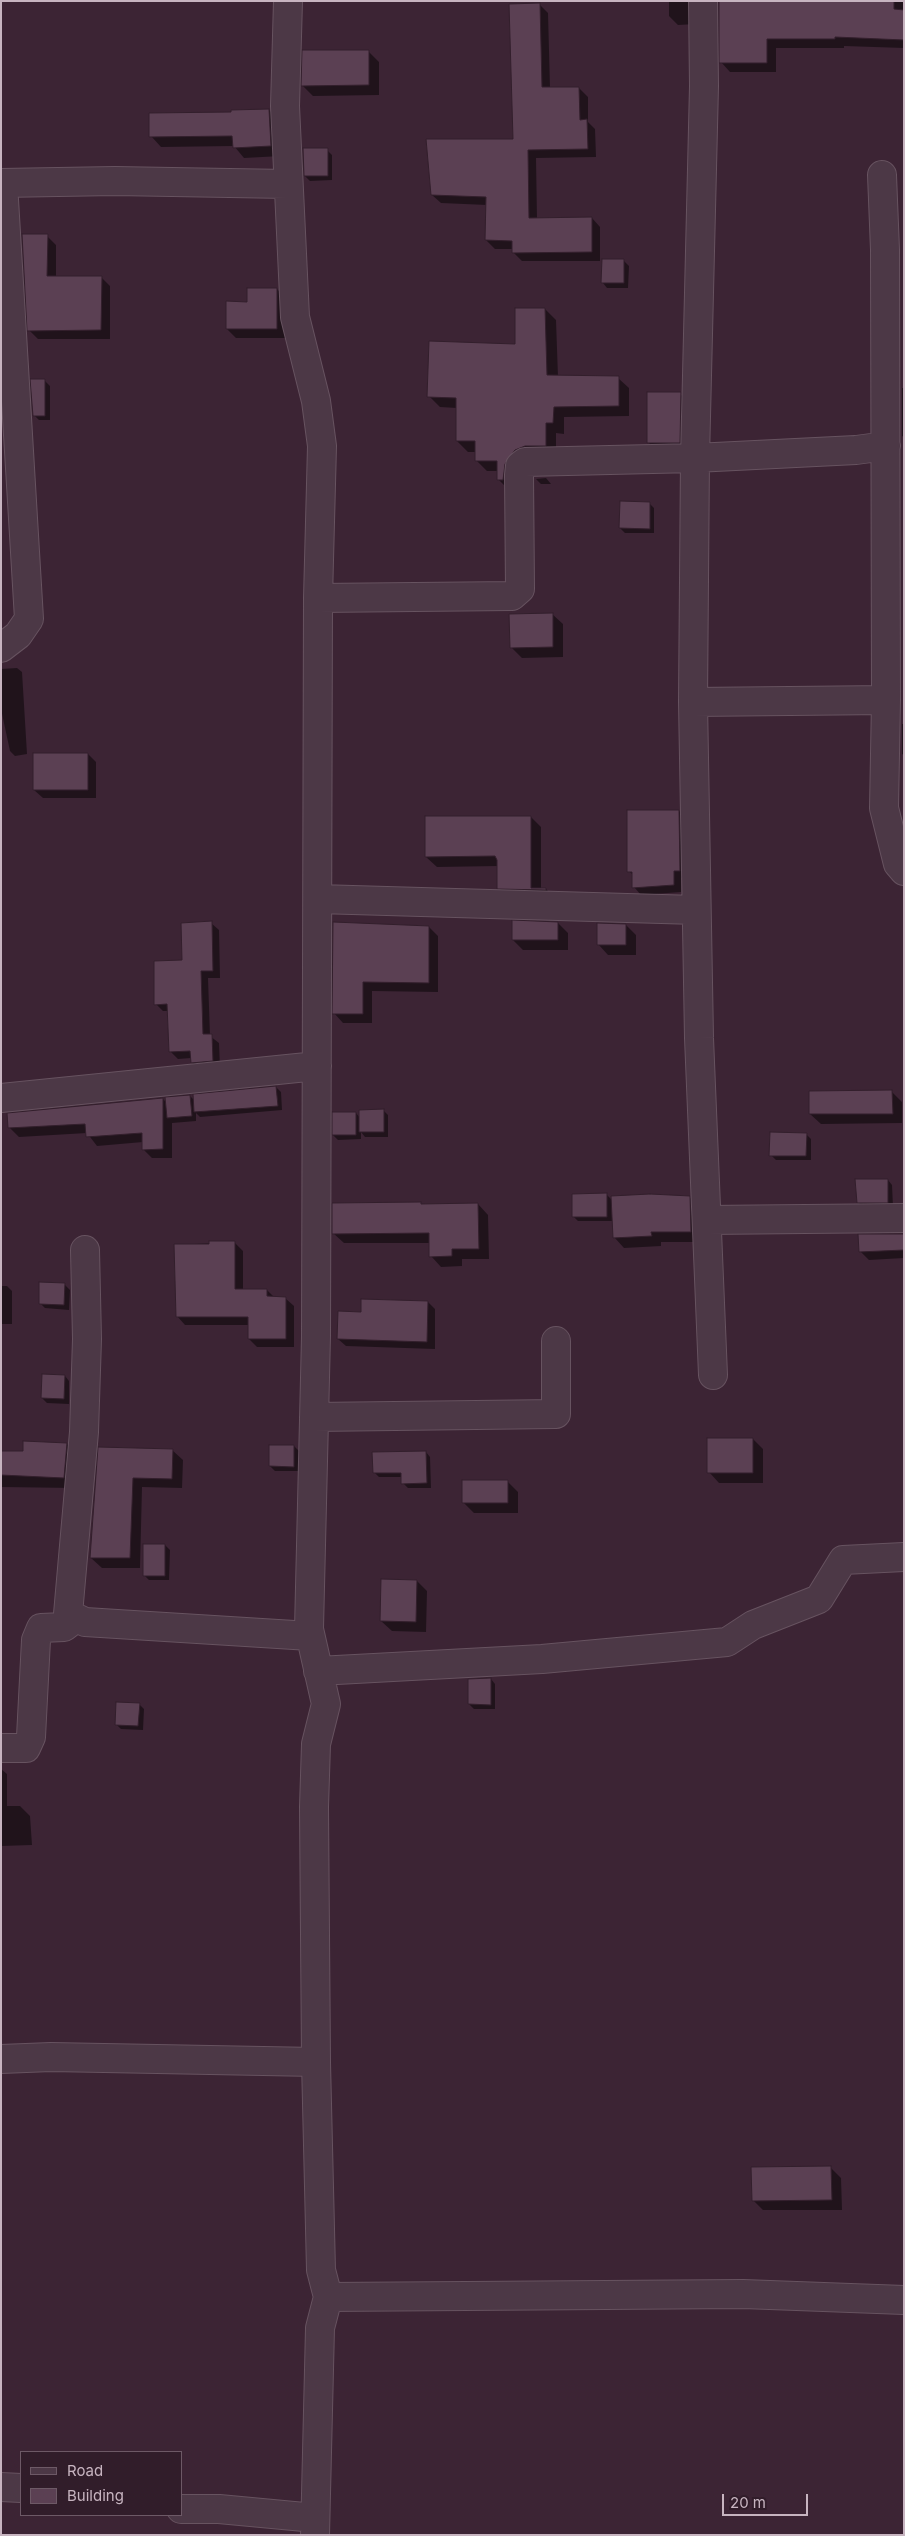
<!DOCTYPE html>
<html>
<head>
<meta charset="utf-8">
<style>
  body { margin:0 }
  #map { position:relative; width:905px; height:2536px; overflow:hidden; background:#3c2434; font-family:Inter,sans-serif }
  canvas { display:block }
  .frame { position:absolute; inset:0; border:2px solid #c7b4c0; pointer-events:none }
  .legend { position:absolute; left:20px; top:2451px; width:162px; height:65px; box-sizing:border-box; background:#311d2a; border:1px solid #6d5966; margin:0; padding:6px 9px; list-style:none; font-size:15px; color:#c7b4c0 }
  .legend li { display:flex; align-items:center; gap:10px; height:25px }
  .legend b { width:25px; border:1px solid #6d5966 }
  .scale { position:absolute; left:722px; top:2494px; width:86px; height:22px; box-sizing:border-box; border:2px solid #c7b4c0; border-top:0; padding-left:6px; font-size:15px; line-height:18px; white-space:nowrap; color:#c7b4c0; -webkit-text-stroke:4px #311d2a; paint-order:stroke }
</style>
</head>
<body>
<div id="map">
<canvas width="905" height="2536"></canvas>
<div class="frame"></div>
<ul class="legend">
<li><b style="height:6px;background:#4c3846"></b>Road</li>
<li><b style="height:14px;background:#5b4053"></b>Building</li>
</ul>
<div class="scale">20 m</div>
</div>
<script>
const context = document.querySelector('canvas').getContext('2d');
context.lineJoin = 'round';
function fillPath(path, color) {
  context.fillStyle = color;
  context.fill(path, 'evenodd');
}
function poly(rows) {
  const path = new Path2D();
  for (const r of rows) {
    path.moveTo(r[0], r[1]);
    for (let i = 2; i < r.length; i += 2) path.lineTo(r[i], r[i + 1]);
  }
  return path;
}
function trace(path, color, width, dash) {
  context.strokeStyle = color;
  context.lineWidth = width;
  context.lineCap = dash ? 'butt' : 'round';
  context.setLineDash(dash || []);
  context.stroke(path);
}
const shadow = poly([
  [669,1,700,1,696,24,678,25,669,16],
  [720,1,904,1,904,48,844,46,844,48,776,48,776,72,730,72,721,62],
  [540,5,548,13,550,88,579,88,588,97,588,122,595,129,596,157,536,158,537,219,592,218,600,227,600,261,522,261,513,252,513,249,495,249,486,240,487,205,441,203,432,195,514,141],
  [368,51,379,62,379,95,313,96,302,85],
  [269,110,279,120,281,156,244,158,234,146,161,147,151,136,232,114],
  [327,150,332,155,332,180,310,181,305,176],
  [47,236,56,245,56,278,101,277,110,286,110,339,38,339,29,330],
  [624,261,629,266,628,288,607,288,603,283],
  [277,289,286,298,286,338,236,338,227,329,249,303],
  [545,309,556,320,558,377,618,378,629,388,629,416,564,417,564,434,556,433,556,456,509,490,498,479,498,471,487,471,476,460,476,452,468,452,457,441,457,408,440,407,429,396,516,345],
  [45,381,50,386,50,420,39,420,34,415],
  [902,388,904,388,904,437,902,436],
  [680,394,691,404,690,453,659,453,649,443],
  [546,478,551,484,541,484,536,479],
  [649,503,654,508,654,533,625,533,620,528],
  [552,614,563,624,563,657,522,658,512,648],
  [17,668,22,672,27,754,15,756,10,751,1,709,1,669],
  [902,724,904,724,904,755,902,754],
  [88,754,96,762,96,798,43,798,34,790],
  [679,811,686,818,687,878,681,878,681,892,641,895,634,887,634,876,629,871],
  [531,817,541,827,541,889,546,889,556,899,509,898,499,888,499,866,437,867,426,857],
  [211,923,219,930,220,978,208,978,210,1036,219,1043,220,1068,199,1070,192,1063,191,1058,178,1059,171,1052,169,1011,163,1011,156,1004],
  [334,923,429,927,438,936,438,992,372,991,372,1023,343,1023,334,1013],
  [558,923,568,933,568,950,523,950,513,940],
  [626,925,636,935,636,955,608,955,598,944],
  [276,1087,281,1092,282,1110,200,1117,196,1113,196,1121,172,1123,172,1158,152,1158,143,1149,143,1142,97,1146,87,1133,19,1137,9,1127,163,1099,167,1103,190,1096,194,1100],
  [892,1092,902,1102,902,1123,821,1124,810,1114],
  [383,1110,388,1115,388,1137,365,1137,361,1132,361,1139,338,1140,333,1135,356,1113,360,1118],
  [806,1134,811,1139,811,1160,776,1160,771,1155],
  [857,1180,888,1180,892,1185,893,1207,862,1206,857,1201],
  [606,1194,613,1201,689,1197,700,1207,701,1242,661,1242,661,1246,624,1248,614,1237,613,1221,578,1221,573,1216],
  [478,1204,488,1215,489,1259,462,1259,462,1266,441,1267,431,1256,430,1243,344,1243,333,1233],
  [904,1234,904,1258,869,1260,860,1251,859,1235],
  [234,1242,243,1251,243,1290,267,1290,274,1297,285,1298,294,1306,294,1347,257,1347,249,1339,249,1325,185,1325,177,1316,175,1245],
  [41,1283,65,1285,70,1290,69,1310,45,1308,40,1303],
  [1,1286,7,1286,12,1291,12,1324,1,1324],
  [428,1302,435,1309,435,1349,346,1346,338,1339,362,1313],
  [65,1376,69,1381,69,1404,47,1403,42,1398],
  [753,1439,763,1449,763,1483,719,1483,709,1472],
  [67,1444,77,1454,74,1488,1,1487,1,1452,24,1452],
  [294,1446,299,1451,299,1471,275,1471,270,1466],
  [100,1448,172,1450,183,1460,182,1488,142,1487,140,1568,102,1568,91,1558],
  [426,1452,430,1457,431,1488,408,1488,403,1483,402,1477,379,1477,374,1472],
  [507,1481,518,1492,518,1513,474,1513,463,1502],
  [165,1545,170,1550,169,1580,149,1580,144,1575],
  [417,1581,427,1591,426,1632,392,1631,381,1621],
  [491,1679,495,1684,495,1709,474,1709,469,1704],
  [139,1704,144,1709,143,1730,121,1729,116,1724],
  [1,1769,7,1774,7,1806,20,1806,30,1816,32,1845,1,1846],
  [831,2168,841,2178,842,2210,763,2210,753,2200]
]);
const building = poly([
  [719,1,894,1,894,9,904,10,904,40,835,37,835,39,767,39,767,63,719,63,719,1],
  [540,3,542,87,579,87,580,120,587,119,588,149,528,150,529,218,592,217,592,252,512,253,512,241,485,240,486,197,431,195,426,139,513,139,509,4,540,3],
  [302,50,369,50,369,85,301,86,302,50],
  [269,109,271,146,233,148,232,136,149,137,149,113,231,112,231,110,269,109],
  [303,148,328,148,328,176,304,176,303,148],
  [22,234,48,234,47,276,102,276,101,330,27,331,22,234],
  [602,259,624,259,624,283,601,283,602,259],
  [247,288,277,288,277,329,226,329,226,301,247,302,247,288],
  [515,308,545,308,547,375,619,376,619,406,554,407,553,423,546,423,546,446,525,446,515,450,505,464,503,480,497,480,497,461,475,461,475,441,456,441,456,398,427,397,429,341,515,344,515,308],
  [30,379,45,379,45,416,33,416,30,379],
  [647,392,681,392,680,443,647,443,647,392],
  [620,501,650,502,650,529,619,528,620,501],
  [553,613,553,647,510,648,509,614,553,613],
  [33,753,88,753,88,790,33,790,33,753],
  [627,810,679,810,680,871,674,871,674,885,632,888,632,872,627,872,627,810],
  [425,816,531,816,531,888,546,888,546,890,497,889,497,860,495,856,425,857,425,816],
  [512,920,558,922,558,940,512,940,512,920],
  [212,921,213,971,201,971,203,1034,212,1034,213,1061,191,1063,190,1051,169,1052,167,1004,154,1005,154,961,182,960,181,923,212,921],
  [333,922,429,926,429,983,363,982,363,1014,332,1014,333,922],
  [597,923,626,924,626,945,597,945,597,923],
  [276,1086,278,1106,194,1112,193,1094,276,1086],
  [892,1090,893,1114,809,1114,809,1091,892,1090],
  [190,1095,192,1116,167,1118,165,1097,190,1095],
  [163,1098,163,1149,142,1150,142,1133,86,1137,85,1124,8,1128,7,1113,163,1098],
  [384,1109,384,1132,359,1132,359,1110,384,1109],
  [332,1112,356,1112,356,1135,332,1135,332,1112],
  [770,1132,807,1133,806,1156,769,1156,770,1132],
  [855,1179,888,1179,888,1203,857,1203,855,1179],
  [607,1193,607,1217,572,1217,572,1194,607,1193],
  [650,1194,690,1196,691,1232,651,1232,652,1236,613,1238,611,1196,650,1194],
  [421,1202,421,1204,478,1203,479,1249,452,1249,452,1256,429,1257,429,1233,332,1234,332,1203,421,1202],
  [858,1234,904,1234,904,1250,859,1252,858,1234],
  [209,1241,235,1241,235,1289,267,1289,267,1296,286,1297,286,1339,248,1339,248,1317,176,1317,174,1244,209,1244,209,1241],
  [39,1282,65,1283,64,1305,39,1304,39,1282],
  [361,1299,428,1301,427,1342,337,1339,338,1311,361,1312,361,1299],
  [42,1374,65,1375,64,1399,41,1398,42,1374],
  [707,1438,753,1438,753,1473,707,1473,707,1438],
  [23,1441,67,1443,64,1478,1,1475,1,1451,23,1451,23,1441],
  [269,1445,294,1445,294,1467,269,1466,269,1445],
  [98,1447,173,1449,172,1479,133,1478,130,1558,90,1558,98,1447],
  [426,1451,427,1483,401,1484,401,1473,373,1473,372,1452,426,1451],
  [462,1480,508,1480,508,1503,462,1503,462,1480],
  [143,1544,165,1544,165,1576,143,1576,143,1544],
  [381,1579,417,1580,416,1622,380,1621,381,1579],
  [491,1678,491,1705,468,1704,468,1679,491,1678],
  [116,1702,140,1703,138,1726,115,1725,116,1702],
  [831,2166,832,2200,752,2201,751,2167,831,2166]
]);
const minor = poly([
  [288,1,285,106,295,317,316,401,322,446,318,598,316,1336,309,1629,326,1704,316,1744,314,1807,316,2062,321,2270,328,2297,320,2328,315,2535],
  [703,1,704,86,695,458,693,702,699,1038,713,1375],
  [882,175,885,250,886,700,884,808,898,864,904,871],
  [1,183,115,181,287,184],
  [318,598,512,596,520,589,519,475,520,466,525,462,695,458,856,450,886,446],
  [1,648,18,635,29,619,3,183],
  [693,702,886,700],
  [318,899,696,910],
  [1,1098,317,1066],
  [707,1220,904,1218],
  [85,1250,87,1339,84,1432,68,1614,85,1622,310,1636],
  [314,1417,556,1414,556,1341],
  [318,1671,542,1659,727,1642,753,1625,819,1599,843,1560,904,1557],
  [1,1748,26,1748,31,1737,36,1640,41,1628,64,1627,76,1618],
  [1,2059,51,2057,316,2062],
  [328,2297,743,2294,904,2300],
  [1,2487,21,2488],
  [181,2509,219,2509,315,2518]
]);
fillPath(shadow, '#0007');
fillPath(building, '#5b4053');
trace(building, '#331f2c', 1);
trace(minor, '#675360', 30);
trace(minor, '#4c3846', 28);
</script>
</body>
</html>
